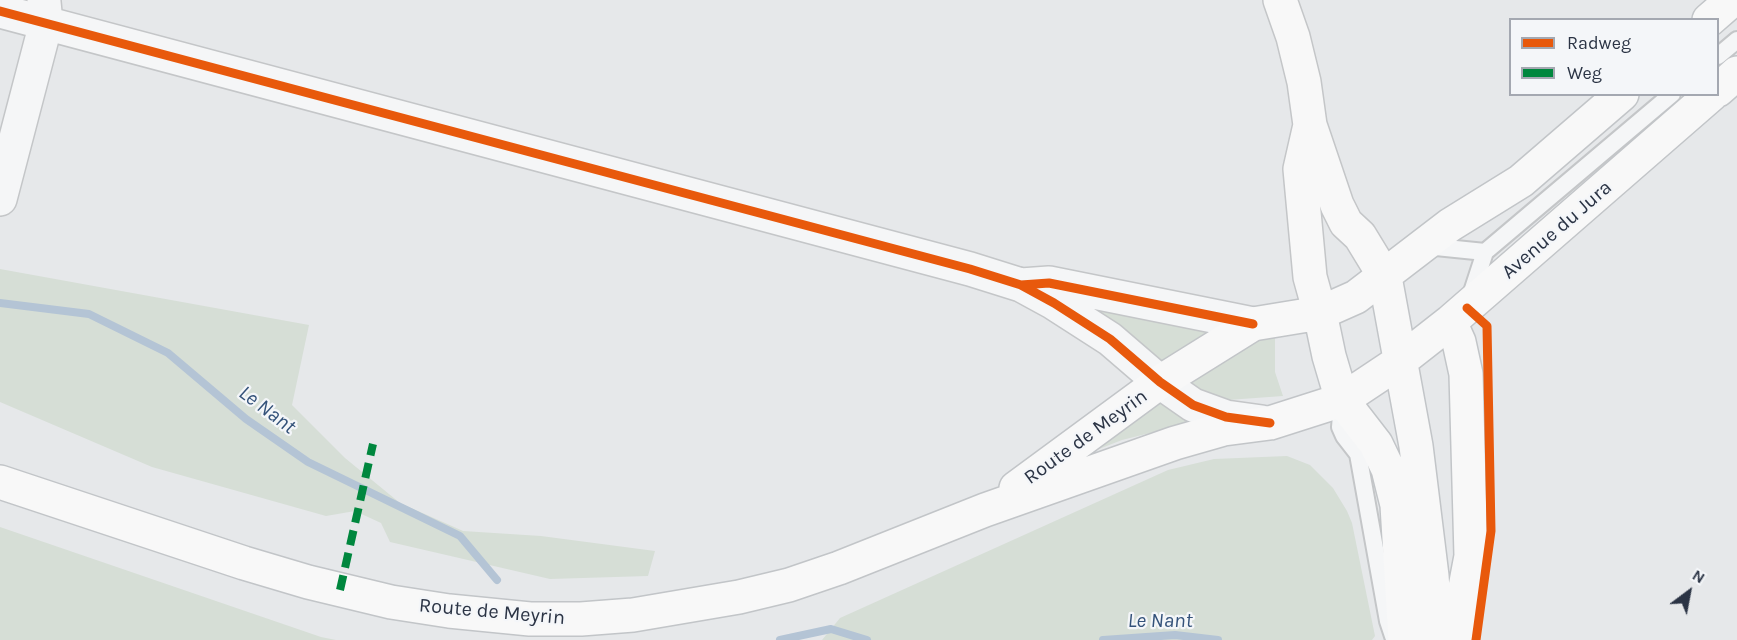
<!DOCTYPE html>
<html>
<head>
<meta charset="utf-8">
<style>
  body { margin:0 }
  #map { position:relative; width:1737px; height:640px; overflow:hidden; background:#e6e8ea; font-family:Karla,sans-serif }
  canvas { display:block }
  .legend { position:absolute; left:1509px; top:18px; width:210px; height:78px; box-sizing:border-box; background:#f4f6f9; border:2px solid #a4a8b1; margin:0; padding:8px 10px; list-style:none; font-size:18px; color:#2b3445 }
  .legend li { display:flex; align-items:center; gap:12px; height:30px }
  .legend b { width:30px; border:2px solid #a4a8b1 }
  .north { position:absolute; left:1659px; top:562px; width:60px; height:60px; -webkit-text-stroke:4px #f4f6f9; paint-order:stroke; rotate:32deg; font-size:16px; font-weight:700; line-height:24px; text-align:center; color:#2b3445 }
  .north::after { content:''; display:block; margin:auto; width:21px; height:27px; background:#2b3445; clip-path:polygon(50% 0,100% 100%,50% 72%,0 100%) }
</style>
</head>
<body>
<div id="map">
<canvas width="1737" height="640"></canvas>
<ul class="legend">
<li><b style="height:8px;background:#e8590c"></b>Radweg</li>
<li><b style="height:8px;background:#00873e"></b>Weg</li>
</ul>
<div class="north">N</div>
</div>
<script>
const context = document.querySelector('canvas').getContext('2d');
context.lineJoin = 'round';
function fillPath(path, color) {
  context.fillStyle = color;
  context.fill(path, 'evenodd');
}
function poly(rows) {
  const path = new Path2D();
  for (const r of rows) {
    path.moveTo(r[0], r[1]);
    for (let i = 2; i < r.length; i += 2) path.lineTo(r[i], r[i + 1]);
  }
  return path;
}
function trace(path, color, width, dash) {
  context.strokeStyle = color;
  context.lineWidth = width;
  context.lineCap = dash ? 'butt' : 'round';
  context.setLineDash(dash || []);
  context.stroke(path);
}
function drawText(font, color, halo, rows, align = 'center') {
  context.font = font + ' Karla,sans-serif';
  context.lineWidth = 4.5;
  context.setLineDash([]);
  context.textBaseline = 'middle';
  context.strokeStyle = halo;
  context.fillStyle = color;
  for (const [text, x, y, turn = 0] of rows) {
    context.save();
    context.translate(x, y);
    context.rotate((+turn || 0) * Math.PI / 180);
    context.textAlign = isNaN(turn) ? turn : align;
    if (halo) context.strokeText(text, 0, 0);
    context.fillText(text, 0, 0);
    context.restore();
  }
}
const green = poly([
  [0,269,309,325,292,405,345,458,400,503,463,531,541,536,655,551,648,576,550,579,390,542,381,523,355,511,326,516,152,467,0,402],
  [1053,292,1221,328,1160,368],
  [1266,335,1275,336,1275,372,1283,396,1228,400,1211,397,1183,383],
  [1158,402,1194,422,1122,440,1099,449],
  [1287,456,1310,465,1333,488,1347,511,1352,523,1375,636,1372,640,822,640,840,618,1168,470,1214,459],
  [0,527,321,637,336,640,0,640]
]);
const stream = poly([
  [0,303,89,314,168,353,246,419,308,462,460,536,497,580],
  [780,640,831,629,867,640],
  [1103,640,1175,635,1218,640]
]);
const lane = poly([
  [1718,56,1737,40],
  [1426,246,1485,252],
  [1470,298,1485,252,1672,94],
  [1342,404,1340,427,1344,436,1358,454,1388,621,1393,636]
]);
const street = poly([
  [0,11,970,269,1021,285],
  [0,199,46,23,44,2],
  [1253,324,1049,283,1021,285,1054,303,1110,339,1160,382,1193,405,1226,417,1262,422]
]);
const secondary = poly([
  [1280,0,1293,37,1304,82,1310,125,1337,205,1346,223,1360,236,1385,277],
  [1310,125,1300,169,1310,277,1320,313]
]);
const primary = poly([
  [1709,20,1732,0],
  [1718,90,1737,73],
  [1385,277,1416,446,1432,576,1437,640],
  [1320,313,1329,356,1342,400,1376,444,1388,469,1397,505,1405,640],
  [1450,322,1459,342,1466,374,1471,556,1455,640],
  [0,482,244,563,308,582,391,602,449,611,530,619,581,619,633,615,739,597,789,585,839,568,985,510,1175,443,1224,429,1270,423,1342,400,1399,362,1450,322,1712,94],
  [1016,488,1160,382,1253,324,1320,313,1356,297,1450,225,1521,181,1622,94]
]);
const quiet = poly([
  [340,590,373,444]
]);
const cycleway = poly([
  [0,11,970,269,1021,285],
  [1467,308,1487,326,1491,531,1476,640],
  [1253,324,1049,283,1021,285,1054,303,1110,339,1160,382,1193,405,1226,417,1270,423]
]);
const streetNames = [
  ["Avenue du Jura",1557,230,-41],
  ["Route de Meyrin",1086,437,-36],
  ["Route de Meyrin",492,612,5]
];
const waterNames = [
  ["Le Nant",267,410,37],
  ["Le Nant",1160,621]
];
fillPath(green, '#d6ded6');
trace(stream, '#b4c4d5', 8);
trace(lane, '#c4c6c8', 20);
trace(street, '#c4c6c8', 36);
trace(secondary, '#c4c6c8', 36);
trace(primary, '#c2c5c8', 36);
trace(lane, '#f5f6f7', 16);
trace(street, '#f5f6f7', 33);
trace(secondary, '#f8f8f8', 33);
trace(primary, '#f8f8f8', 33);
trace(quiet, '#00873e', 8, [15, 8]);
trace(cycleway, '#e8590c', 9);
drawText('20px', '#2b3445', '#f4f6f9', streetNames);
drawText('italic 21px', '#34527a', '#f4f6f9', waterNames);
</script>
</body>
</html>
